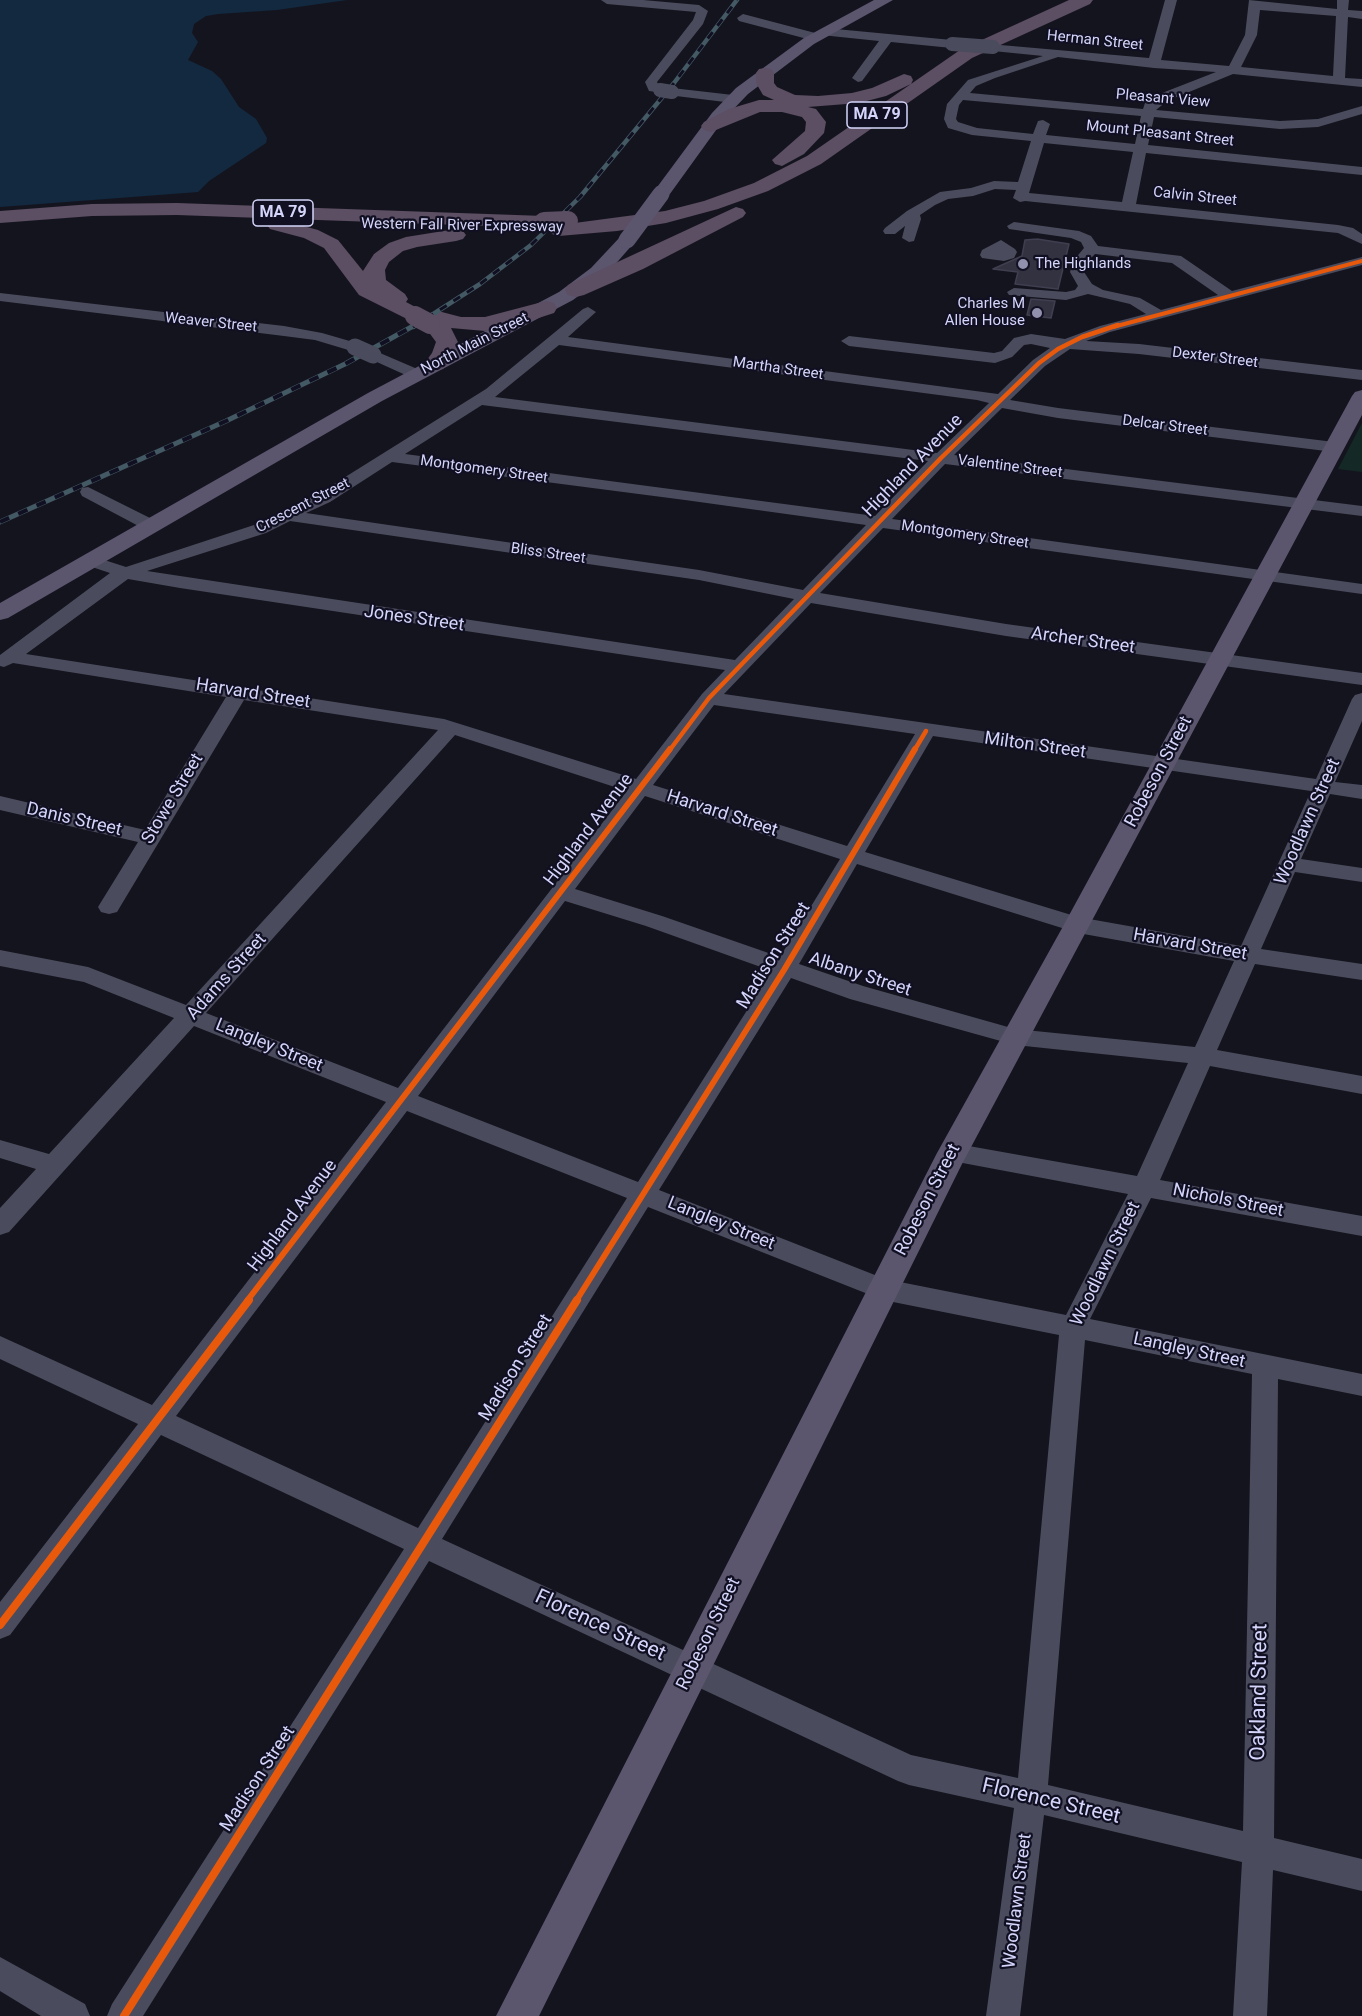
<!DOCTYPE html>
<html>
<head>
<meta charset="utf-8">
<style>
  body { margin:0 }
  canvas { display:block; background:#14141e }
</style>
</head>
<body>
<canvas width="1362" height="2016"></canvas>
<script>
const context = document.querySelector('canvas').getContext('2d');
context.lineJoin = 'round';
function fillPath(path, color) {
  context.fillStyle = color;
  context.fill(path, 'evenodd');
}
function poly(rows) {
  const path = new Path2D();
  for (const r of rows) {
    path.moveTo(r[0], r[1]);
    for (let i = 2; i < r.length; i += 2) path.lineTo(r[i], r[i + 1]);
  }
  return path;
}
function trace(path, color, width, dash) {
  context.strokeStyle = color;
  context.lineWidth = width;
  context.lineCap = dash ? 'butt' : 'round';
  context.setLineDash(dash || []);
  context.stroke(path);
}
function drawText(font, color, halo, rows, align = 'center') {
  context.font = font + ' Roboto,sans-serif';
  context.lineWidth = 4.5;
  context.setLineDash([]);
  context.textBaseline = 'middle';
  context.strokeStyle = halo;
  context.fillStyle = color;
  for (const [text, x, y, turn = 0] of rows) {
    context.save();
    context.translate(x, y);
    context.rotate((+turn || 0) * Math.PI / 180);
    context.textAlign = isNaN(turn) ? turn : align;
    if (halo) context.strokeText(text, 0, 0);
    context.fillText(text, 0, 0);
    context.restore();
  }
}
const green = poly([
  [1362,423,1362,472,1338,469]
]);
const water = poly([
  [0,0,347,0,277,10,218,14,206,16,194,24,192,33,198,42,188,60,212,71,221,79,239,107,256,119,267,138,266,143,209,181,198,192,0,207]
]);
const building = poly([
  [1037,239,1069,244,1058,289,1015,284,1018,272,993,269,1022,256,1025,240,1037,239],
  [1031,299,1055,301,1051,318,1027,315,1031,299]
]);
const minor = poly([
  [601,0,643,0,699,5,708,11,703,24,657,82,659,86,666,90,664,93,649,91,645,82,693,20,696,12,607,4,601,0],
  [1165,0,1177,0,1161,60,1229,66,1245,35,1249,0,1337,9,1337,0,1349,0,1348,10,1362,11,1362,19,1348,17,1345,78,1362,79,1362,87,1233,74,1167,101,1156,110,1280,121,1318,119,1362,106,1362,114,1318,127,1280,129,1154,117,1148,145,1362,167,1362,175,1146,153,1136,204,1338,225,1353,228,1362,234,1362,244,1338,233,1025,201,1020,202,1013,198,1016,190,995,189,973,196,948,199,935,205,920,215,921,219,914,241,909,242,902,238,905,226,895,234,885,234,883,231,885,228,907,211,940,192,971,188,994,181,1018,182,1031,141,972,135,948,128,944,119,947,104,968,80,1043,56,993,51,989,50,989,44,1149,58,1165,0],
  [1260,10,1336,16,1333,76,1241,67,1257,35,1260,10],
  [1058,57,1154,68,1216,72,1157,95,1145,103,1143,109,970,93,976,86,995,78,1058,57],
  [963,100,1141,116,1135,144,1046,135,1050,124,1043,120,1038,121,1033,134,977,128,958,122,956,119,959,105,963,100],
  [1044,143,1133,152,1122,202,1029,193,1044,143],
  [743,14,819,34,821,37,815,41,739,21,737,18,743,14],
  [825,28,952,40,958,44,952,48,891,42,862,81,858,82,852,78,879,41,821,35,819,32,825,28],
  [672,88,733,95,739,99,733,103,668,95,666,92,672,88],
  [1014,222,1079,231,1091,236,1098,246,1181,256,1232,291,1362,257,1362,265,1110,332,1086,341,1139,344,1362,370,1362,380,1139,354,1070,349,1045,366,1010,400,1058,408,1334,442,1342,447,1334,452,1058,418,1002,408,954,455,1362,506,1362,516,945,464,892,519,1362,584,1362,594,883,528,820,593,1006,624,1362,673,1362,685,1006,636,811,603,724,694,1316,779,1352,699,1355,695,1362,693,1362,721,1335,782,1362,785,1362,799,1330,794,1301,859,1362,868,1362,882,1295,872,1261,949,1362,964,1362,980,1255,964,1217,1050,1362,1076,1362,1094,1210,1066,1160,1180,1362,1216,1362,1236,1151,1198,1090,1319,1362,1374,1362,1396,1278,1379,1274,1838,1362,1859,1362,1891,1273,1870,1267,2016,1233,2016,1242,1862,1044,1815,1020,2016,986,2016,1014,1808,909,1785,898,1781,429,1561,143,2016,107,2016,112,2004,404,1549,161,1435,10,1635,0,1639,0,1602,138,1424,0,1359,0,1336,152,1405,386,1102,194,1026,9,1232,0,1235,0,1208,36,1169,0,1158,0,1140,49,1154,174,1018,84,982,0,966,0,950,88,967,186,1005,438,730,244,700,117,912,109,914,101,912,98,907,138,842,0,810,0,796,145,830,226,697,13,663,4,667,0,666,0,655,110,573,86,565,83,561,86,557,92,556,126,567,254,525,318,494,486,389,583,309,588,307,596,312,568,337,998,394,1033,360,1050,348,1031,344,1024,345,1012,357,995,363,849,346,841,341,849,336,994,353,1002,351,1014,338,1031,334,1065,339,1100,326,1146,314,1130,304,1088,294,1066,300,1009,295,1007,292,1014,288,1066,292,1075,290,1078,286,1070,272,1074,260,1084,248,1081,242,1071,238,1009,229,1007,226,1014,222],
  [1095,254,1172,263,1218,295,1161,310,1140,298,1103,290,1092,284,1084,272,1088,261,1095,254],
  [559,345,977,400,989,403,937,453,495,397,559,345],
  [482,405,928,461,875,516,405,454,482,405],
  [392,462,685,500,866,525,803,590,699,570,306,513,330,502,392,462],
  [290,521,699,580,794,599,735,660,147,571,266,533,290,521],
  [128,579,180,588,725,670,702,694,636,779,444,719,26,654,128,579],
  [714,705,915,734,847,846,653,785,714,705],
  [455,735,627,791,398,1088,206,1013,455,735],
  [933,736,1311,791,1241,946,1078,917,865,852,933,736],
  [645,796,840,859,780,957,662,916,575,889,645,796],
  [857,864,1078,933,1234,961,1195,1047,1015,1029,863,986,799,964,857,864],
  [565,901,646,926,772,971,638,1182,418,1096,565,901],
  [791,978,850,999,1015,1045,1188,1063,1137,1176,952,1143,943,1145,940,1152,943,1159,952,1161,1128,1194,1066,1315,885,1279,659,1190,791,978],
  [407,1111,627,1198,418,1528,176,1416,407,1111],
  [648,1207,883,1300,1059,1335,1018,1778,911,1755,442,1539,648,1207],
  [1085,1340,1252,1374,1243,1831,1048,1785,1085,1340],
  [1001,240,1015,249,1017,252,1014,258,1004,261,982,258,980,255,982,250,1001,240],
  [0,293,284,326,322,333,360,344,363,347,355,352,315,340,284,336,0,301,0,293],
  [373,350,422,371,424,374,422,377,410,377,368,358,365,355,373,350],
  [88,487,158,522,161,526,158,530,152,531,146,530,82,496,80,492,82,488,88,487],
  [0,1957,85,2004,90,2016,41,2016,0,1991,0,1957]
]);
const major = poly([
  [874,0,893,0,814,44,748,94,724,119,667,198,655,198,652,194,712,113,736,88,804,38,874,0],
  [627,235,633,236,636,240,633,244,605,276,573,300,382,401,8,618,0,620,0,603,368,393,559,292,591,268,621,236,627,235],
  [1362,390,1362,415,962,1164,539,2016,496,2016,937,1153,1061,930,1352,396,1355,392,1362,390]
]);
const highway = poly([
  [1069,0,1093,0,1090,4,972,58,821,164,768,191,718,209,666,223,617,231,559,236,552,234,549,230,551,226,544,228,177,215,92,216,0,223,0,211,92,204,177,203,544,216,551,218,554,222,552,226,665,211,704,201,754,183,807,156,960,50,1069,0],
  [765,68,771,69,774,73,774,83,777,87,795,95,818,96,852,93,872,88,904,74,911,76,913,80,911,84,886,96,859,103,808,107,816,109,826,122,824,133,804,154,782,166,775,164,772,160,805,131,806,122,802,117,782,112,760,112,711,132,704,130,701,126,704,122,729,109,759,100,774,100,763,95,756,83,756,73,759,69,765,68],
  [736,207,743,209,746,213,743,217,643,269,584,295,576,297,568,295,565,290,568,285,736,207],
  [277,219,318,230,338,240,363,271,374,254,389,243,406,237,456,229,463,231,466,235,463,239,456,241,417,247,403,251,389,262,385,270,386,280,405,294,408,299,406,302,423,311,426,316,423,321,415,323,359,295,324,248,304,238,270,229,267,225,270,221,277,219],
  [546,301,554,303,557,308,554,313,520,324,485,331,451,328,458,342,451,360,443,369,435,371,427,369,424,364,432,353,436,342,425,327,430,322,427,318,430,313,438,311,461,317,485,317,546,301]
]);
const railFar1 = poly([
  [413,327,480,284,531,245,580,197,674,83,737,0]
]);
const rail = poly([
  [0,522,226,421,345,364,415,325]
]);
const minorBridgeFar1 = poly([
  [952,44,993,47],
  [660,90,672,92]
]);
const minorBridge = poly([
  [355,347,373,355]
]);
const majorBridge = poly([
  [627,240,661,194]
]);
const highwayBridge = poly([
  [544,222,568,221],
  [415,316,430,324]
]);
const cyclewayFar3 = poly([
  [1113,327,1362,261]
]);
const cyclewayFar2 = poly([
  [669,751,709,698,941,458,1039,363,1058,349,1082,337,1118,325],
  [914,751,926,731]
]);
const cyclewayFar1 = poly([
  [247,1301,670,749],
  [576,1301,784,970,915,749]
]);
const cycleway = poly([
  [0,1625,249,1300],
  [124,2016,577,1300]
]);
const markers = [
  [1023,264,6,"#9191ae"],
  [1037,313,6,"#9191ae"]
];
const farStreetnames = [
  ["Herman Street",1095,41,6],
  ["Pleasant View",1163,99,5],
  ["Mount Pleasant Street",1160,134,6],
  ["Calvin Street",1195,197,6],
  ["Western Fall River Expressway",462,226,1],
  ["Weaver Street",211,323,6],
  ["North Main Street",475,344,-27],
  ["Dexter Street",1215,358,7],
  ["Martha Street",778,369,8],
  ["Delcar Street",1165,426,7],
  ["Valentine Street",1010,467,7],
  ["Montgomery Street",484,470,8],
  ["Crescent Street",303,506,-27],
  ["Montgomery Street",965,535,8],
  ["Bliss Street",548,554,8]
];
const farPoinames = [
  ["The Highlands",1035,264],
  ["Charles M",1025,304,"right"],
  ["Allen House",1025,321,"right"]
];
const shields = [
  [877,115,60],
  [283,213,60]
];
const shieldNames = [
  ["MA 79",877,115],
  ["MA 79",283,213]
];
const streetNames = [
  ["Highland Avenue",913,466,-46],
  ["Jones Street",414,619,8],
  ["Archer Street",1083,641,8],
  ["Harvard Street",253,694,9],
  ["Milton Street",1035,746,8],
  ["Robeson Street",1159,772,-62],
  ["Stowe Street",173,799,-59],
  ["Harvard Street",722,814,18],
  ["Danis Street",74,820,13],
  ["Woodlawn Street",1308,822,-66],
  ["Highland Avenue",589,830,-53],
  ["Harvard Street",1190,945,10],
  ["Madison Street",774,956,-58],
  ["Albany Street",860,975,18],
  ["Adams Street",227,977,-48],
  ["Langley Street",269,1046,22],
  ["Robeson Street",928,1200,-63],
  ["Nichols Street",1228,1201,11],
  ["Highland Avenue",293,1216,-53],
  ["Langley Street",721,1224,22],
  ["Woodlawn Street",1106,1264,-64],
  ["Langley Street",1189,1351,12],
  ["Madison Street",516,1368,-58],
  ["Robeson Street",709,1634,-64],
  ["Madison Street",258,1779,-57],
  ["Woodlawn Street",1018,1901,-83]
];
const nearStreetnames = [
  ["Florence Street",600,1626,25],
  ["Oakland Street",1260,1692,-89],
  ["Florence Street",1051,1802,13]
];
fillPath(green, '#142826');
fillPath(water, '#122940');
fillPath(building, '#323240');
trace(building, '#403f51', 1.5);
fillPath(minor, '#4a4b5d');
fillPath(major, '#5b556e');
fillPath(highway, '#5c4e63');
trace(railFar1, '#435964', 4.5);
trace(rail, '#435964', 5);
trace(railFar1, '#111022', 3, [8]);
trace(rail, '#111022', 4, [10]);
trace(minorBridgeFar1, '#4a4b5d', 14);
trace(minorBridge, '#4a4b5d', 17);
trace(majorBridge, '#5b556e', 17);
trace(highwayBridge, '#5c4e63', 20);
trace(cyclewayFar3, '#e8590c', 4);
trace(cyclewayFar2, '#e8590c', 4.5);
trace(cyclewayFar1, '#e8590c', 6);
trace(cycleway, '#e8590c', 8);
for (const [x, y, r, color] of markers) {
  const dot = new Path2D();
  dot.arc(x, y, r, 0, 2 * Math.PI);
  context.fillStyle = color;
  context.fill(dot);
  trace(dot, '#111022', 2);
}
drawText('15px', '#d5d5fb', '#111022', farStreetnames);
drawText('15px', '#d5d5fb', '#111022', farPoinames, 'left');
for (const [x, y, w] of shields) {
  const box = new Path2D();
  box.roundRect(x - w / 2, y - 13, w, 26, 4.5);
  context.fillStyle = '#111022';
  context.fill(box);
  trace(box, '#d5d5fb', 1.5);
}
drawText('bold 16px', '#d5d5fb', null, shieldNames);
drawText('18px', '#d5d5fb', '#111022', streetNames);
drawText('21px', '#d5d5fb', '#111022', nearStreetnames);
</script>
</body>
</html>
